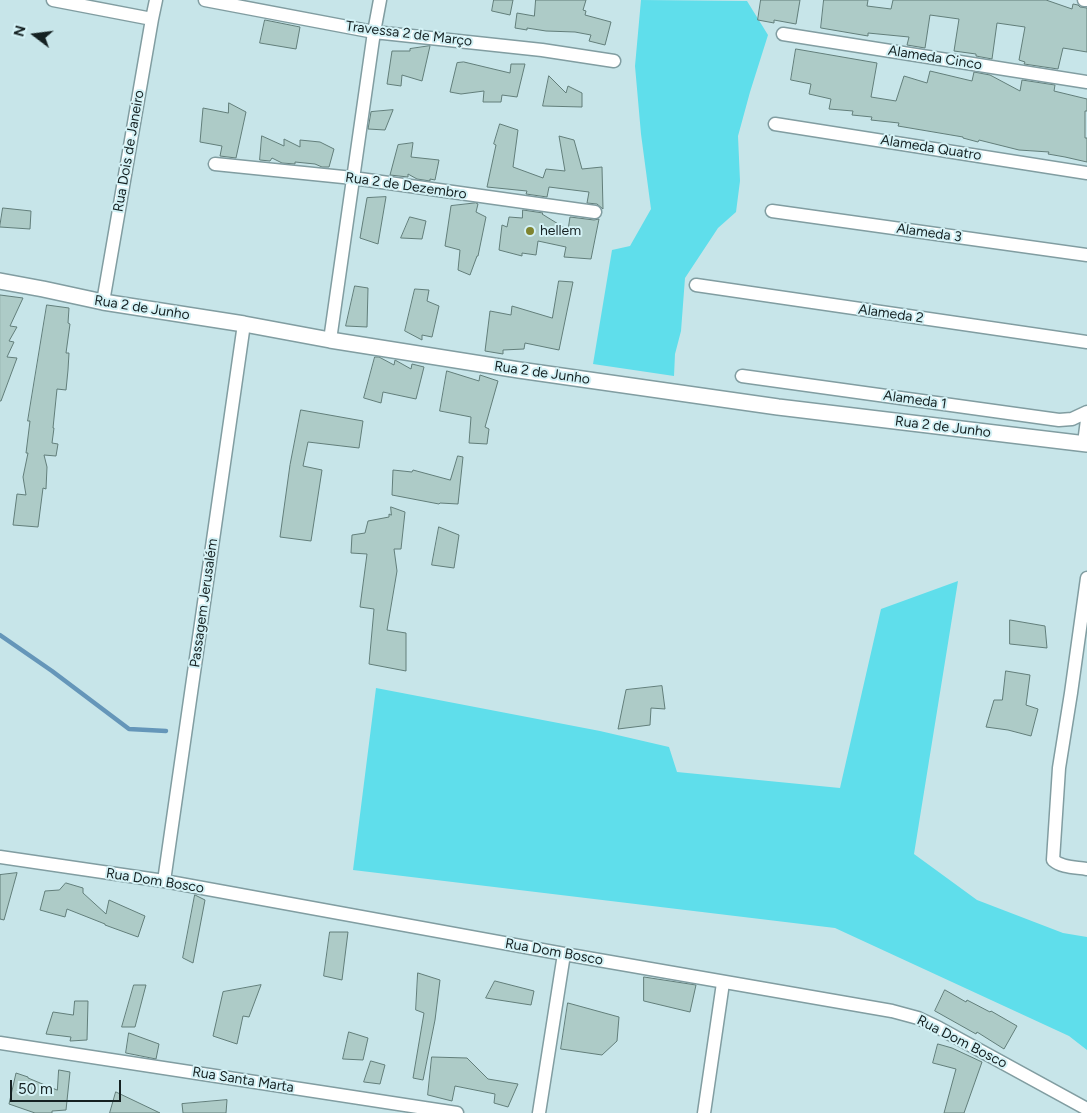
<!DOCTYPE html>
<meta charset="utf-8">
<style>
body{margin:0}
#map{position:relative;width:1087px;height:1113px;overflow:hidden;background:#c7e5e9;font-family:Figtree,sans-serif}
canvas{display:block}
.north{position:absolute;left:10px;top:10px;width:50px;height:50px;-webkit-text-stroke:4px #d4f2f6;paint-order:stroke;rotate:285deg;font-size:14px;font-weight:700;line-height:20px;text-align:center;color:#152122}
.north::after{content:'';display:block;margin:auto;width:18px;height:22px;background:#152122;clip-path:polygon(50% 0,100% 100%,50% 72%,0 100%)}
.scale{position:absolute;left:10px;top:1080px;width:111px;height:22px;box-sizing:border-box;border:2px solid #152122;border-top:0;padding-left:6px;font-size:15px;line-height:18px;white-space:nowrap;color:#152122;-webkit-text-stroke:4px #d4f2f6;paint-order:stroke}
</style>
<div id="map">
<canvas width="1087" height="1113"></canvas>
<div class="north">N</div>
<div class="scale">50 m</div>
</div>
<script>
const context = document.querySelector('canvas').getContext('2d');
context.lineJoin = 'round';
function fillPath(path, color) {
  context.fillStyle = color;
  context.fill(path, 'evenodd');
}
function strokePath(path, color, width, dash) {
  context.strokeStyle = color;
  context.lineWidth = width;
  context.lineCap = dash ? 'butt' : 'round';
  context.setLineDash(dash || []);
  context.stroke(path);
}
function write(font, color, halo, rows, align = 'center') {
  context.font = font + ' Figtree,sans-serif';
  context.lineWidth = 4;
  context.setLineDash([]);
  context.textBaseline = 'middle';
  context.strokeStyle = halo;
  context.fillStyle = color;
  for (const [text, x, y, turn = 0] of rows) {
    context.save();
    context.translate(x, y);
    context.rotate((+turn || 0) * Math.PI / 180);
    context.textAlign = isNaN(turn) ? turn : align;
    if (halo) context.strokeText(text, 0, 0);
    context.fillText(text, 0, 0);
    context.restore();
  }
}
fillPath(new Path2D(`
 M641,0L747,1L768,35L750,92L738,136L740,181L736,212L718,228L685,278L681,331L675,354L674,376L593,364L612,250L630,246L651,209L641,134L635,66Z
 M958,581L914,854L977,900L1063,933L1087,937V1050L1069,1036L835,928L353,870L376,688L600,731L669,747L677,772L840,788L881,609Z`), '#5fdeeb');
strokePath(new Path2D(`
 M0,635L52,671L129,729L166,731`), '#6596b9', 4.5);
const building = new Path2D(`
 M494,0H513L510,15L492,11Z
 M536,0H586L583,10L586,11L585,15L611,22L605,45L589,41L591,35L575,32L546,31L527,28V30L515,28L517,13L534,16Z
 M761,0H800L796,24L774,20V23L758,20Z
 M824,0H868L867,6L891,9L893,0H1046L1072,9L1073,4L1078,5L1080,7L1087,8V52L1063,48L1058,69L1024,64L1025,62L1019,60L1025,27L997,23L992,59L976,56V54L954,51L959,19L930,15L925,48L907,45L909,37L868,33V36L821,28Z
 M265,20L300,27L296,49L260,43Z
 M430,46L422,81L402,75L401,86L387,84L392,51H410V49Z
 M796,49L877,63L871,97L896,101L904,76L927,83L930,71L972,81L974,72L990,75L1020,91L1022,80L1055,85L1054,91L1087,99V111H1085V138H1087V162L1065,157L1048,154L1049,152L1019,150L979,140L978,142L963,138V137L898,126L899,123L871,120L872,117L852,115L853,111L829,109L831,99L809,94L811,84L791,80Z
 M464,62L510,73L511,64H525L517,97L502,95L501,102H483L484,91L461,94L450,92L457,63Z
 M549,76L566,93L568,86L582,93V107L543,106Z
 M229,103L246,112L236,158L220,156L222,146L200,142L203,108L228,113Z
 M393,110L385,130L368,129L371,112Z
 M500,124L518,130L513,167L543,178L546,169L565,171L559,136L574,140L582,169L602,167L603,209L597,204L587,203L589,192L549,187L547,197L526,194L527,191L487,187L496,145L494,144Z
 M262,136L284,146V139L300,147V140L320,142L334,149L329,167H322L315,164L295,162V164L282,163L272,158L270,161L260,160Z
 M413,143L411,157L439,160L435,180L430,179V181L417,179L408,174V177L390,175L398,145Z
 M386,197L378,244L360,238L367,198Z
 M476,203L478,204L476,212L486,217L478,256H477L470,275L458,270L460,250L445,246L451,206Z
 M3,208L31,211L30,229L0,227Z
 M523,210L543,213L542,214L568,230L570,217L594,220L599,219L591,259L564,257L566,247L538,241L536,255L522,253V256L499,250L502,225L507,227L509,217L522,218Z
 M410,217L426,221L422,239L401,238Z
 M559,281L573,282L559,350L525,343L524,349L503,350V354L485,351L490,311L511,315L512,306L552,318Z
 M355,286L368,288L367,327L346,326Z
 M415,289L429,290L427,301L439,306L432,337L422,335V340L405,331Z
 M0,295L23,298L10,326L17,327L9,341L14,342L7,357L17,358L1,401H0Z
 M47,305L69,308L68,323L70,324L66,353H69L68,370L66,390L57,389L53,428H54L52,443L58,444L56,456L44,455L47,467L46,489L43,488L38,527L13,525L17,494L26,495L23,477L28,453H26L30,421H28Z
 M375,357H379L394,365L395,360L411,369L412,364L424,367L416,399L383,392L381,403L364,398Z
 M447,371L479,381L480,375L498,381L485,427L489,429L487,444L469,443L471,417L440,411Z
 M301,410L363,421L359,448L308,442L303,466L322,470L311,541L280,537L290,465Z
 M458,456L463,457L458,504L440,503L439,504L392,495L393,470L412,472L413,470L450,480Z
 M391,507L405,512L401,549H394L397,571L387,630L406,633V671L369,664L374,609L360,607L367,554L351,553L352,535L365,533L368,521L389,517V514L391,515Z
 M439,527L459,535L454,568L432,565Z
 M1010,620L1045,626L1047,648L1010,644Z
 M1006,671L1030,675L1026,705L1038,709L1031,736L1008,730L986,727L994,700H1002Z
 M662,686L665,709L651,708L650,725L618,729L626,690Z
 M17,873L4,920L0,919V875Z
 M66,883L83,888V893L106,914L109,900L145,916L138,937L105,925V924L67,909L65,917L40,910L45,891L59,890Z
 M195,895L205,900L193,963L183,958Z
 M330,932H348L342,980L324,976Z
 M418,973L440,980L435,1020L423,1080L413,1078L424,1013L416,1010Z
 M644,977L696,985L690,1012L644,1001Z
 M495,981L534,991L531,1005L486,998Z
 M134,985H146L135,1027H122Z
 M261,985L249,1017L243,1016L237,1044L213,1036L223,992Z
 M945,990L966,1002L967,1000L990,1012L991,1011L1017,1026L1004,1049L977,1032L976,1034L935,1011Z
 M75,1001H88L87,1040L70,1041L71,1037L46,1034L53,1012L73,1015Z
 M568,1003L619,1017L617,1041L602,1055L561,1049Z
 M349,1032L368,1038L363,1060L343,1059Z
 M129,1033L159,1044L156,1059L126,1053Z
 M938,1044L952,1048L982,1062L964,1113H944L956,1069L933,1063Z
 M432,1057L467,1058L488,1079L518,1084L508,1107L494,1103L495,1094L455,1086L452,1101L428,1095Z
 M371,1061L385,1065L380,1084L364,1082Z
 M59,1070L70,1072L66,1110L52,1111V1113H35L9,1104L16,1073L28,1077V1078L57,1090Z
 M116,1092L160,1113H110Z
 M227,1100L226,1113H183L182,1104Z`);
fillPath(building, '#adcbc7');
strokePath(building, '#627e7a', 1);
const minor = new Path2D(`
 M53,0L152,19
 M205,0L374,32L542,50L614,61
 M1084,0H1087
 M783,34L1087,82
 M775,124L1087,173
 M215,164L353,178L595,212
 M772,211L1087,255
 M696,285L1087,342
 M103,302L152,19L156,0
 M330,340L374,32L380,0
 M742,376L1059,420L1072,419L1087,412
 M1084,443L1087,420
 M1087,578L1071,693L1059,768L1053,860C1062,868 1076,867 1087,869
 M0,857L164,881L564,954L892,1011L918,1018L939,1028L1087,1109
 M164,881L244,324
 M0,1043L457,1113
 M539,1113L564,954
 M704,1113L723,983`);
const tertiary = new Path2D(`
 M0,281L43,289L103,302L244,324L330,340L519,370L778,407L1087,444`);
strokePath(minor, '#819da1', 15);
strokePath(tertiary, '#819da1', 18);
strokePath(minor, '#fff', 12);
strokePath(tertiary, '#fff', 15);
for (const [x, y, r, color] of [
 [530,231,5,"#7f842f"]
]) {
  const dot = new Path2D();
  dot.arc(x, y, r, 0, 2 * Math.PI);
  context.fillStyle = color;
  context.fill(dot);
  strokePath(dot, '#d4f2f6', 2);
}
write('14px', '#152122', '#d4f2f6', [
 ["Travessa 2 de Março",409,34,7],
 ["Alameda Cinco",935,58,9],
 ["Alameda Quatro",931,148,9],
 ["Rua Dois de Janeiro",129,151,-80],
 ["Rua 2 de Dezembro",406,186,8],
 ["Alameda 3",929,233,8],
 ["Rua 2 de Junho",142,308,9],
 ["Alameda 2",891,314,8],
 ["Rua 2 de Junho",542,373,8],
 ["Alameda 1",915,400,8],
 ["Rua 2 de Junho",943,427,7],
 ["Passagem Jerusalém",204,603,-82],
 ["Rua Dom Bosco",155,881,9],
 ["Rua Dom Bosco",554,952,10],
 ["Rua Dom Bosco",962,1042,27],
 ["Rua Santa Marta",243,1080,9]
]);
write('14px', '#152122', '#d4f2f6', [
 ["hellem",540,231]
], 'left');
</script>
